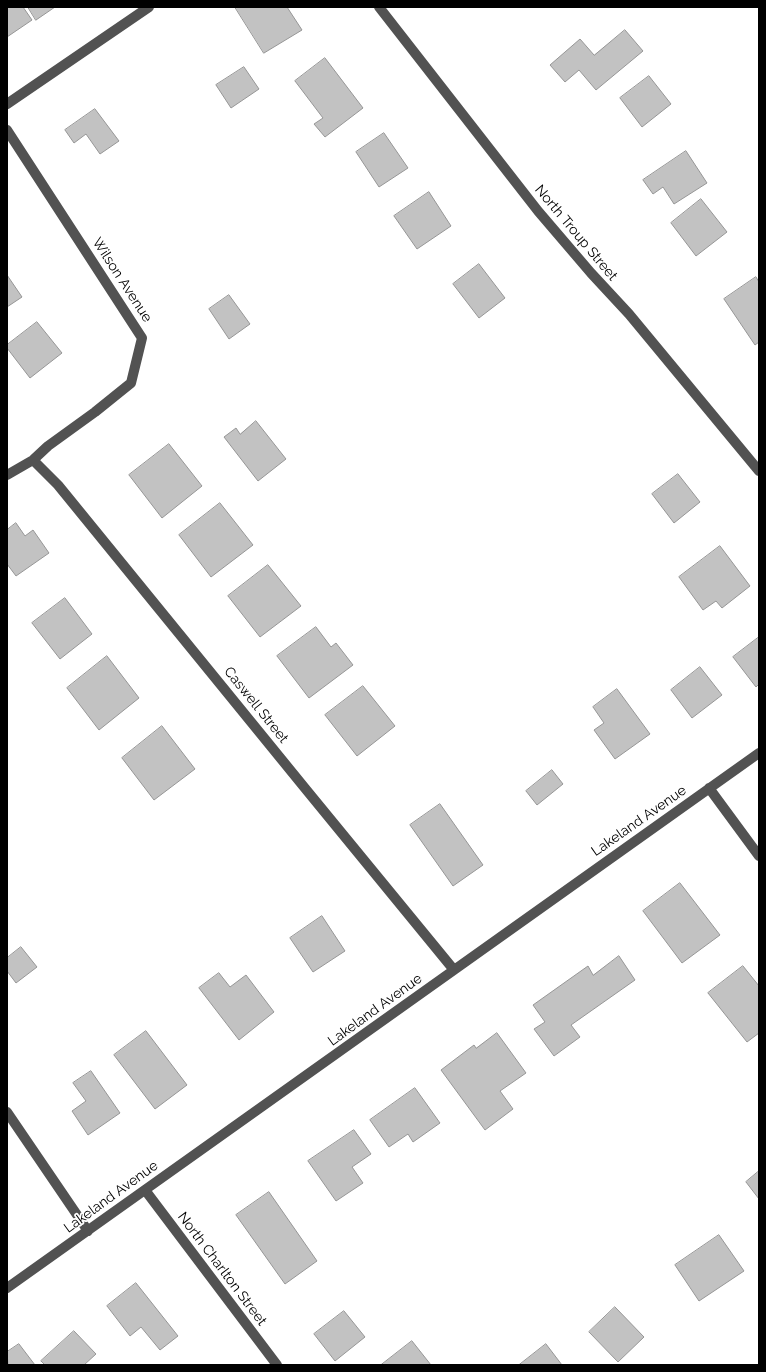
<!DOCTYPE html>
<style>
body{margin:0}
#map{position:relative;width:766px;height:1372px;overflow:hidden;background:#fff;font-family:Raleway,sans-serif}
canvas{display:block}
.frame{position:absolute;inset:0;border:8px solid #000;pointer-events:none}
</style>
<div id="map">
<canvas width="766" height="1372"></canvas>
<div class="frame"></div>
</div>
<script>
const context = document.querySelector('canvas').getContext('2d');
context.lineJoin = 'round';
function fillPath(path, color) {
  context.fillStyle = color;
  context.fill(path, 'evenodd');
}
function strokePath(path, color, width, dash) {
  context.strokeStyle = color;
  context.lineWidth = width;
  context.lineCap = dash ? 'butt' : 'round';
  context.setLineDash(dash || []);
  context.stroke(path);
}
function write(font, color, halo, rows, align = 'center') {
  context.font = font + ' Raleway,sans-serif';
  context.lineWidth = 3.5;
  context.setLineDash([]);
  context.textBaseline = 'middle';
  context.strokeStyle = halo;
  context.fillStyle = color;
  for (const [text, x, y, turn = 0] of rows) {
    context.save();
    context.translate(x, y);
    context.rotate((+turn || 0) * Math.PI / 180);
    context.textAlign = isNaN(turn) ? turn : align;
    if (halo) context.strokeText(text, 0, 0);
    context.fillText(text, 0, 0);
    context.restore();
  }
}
const building = new Path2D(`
 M7,7H23L32,20L7,37Z
 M28,7H55L36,20Z
 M235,7H287L302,30L264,53Z
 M625,30L643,51L596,90L579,70L565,82L550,65L580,39L594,55Z
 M325,58L363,108L325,137L314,124L323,118L295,81Z
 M244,67L259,89L231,108L216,85Z
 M649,76L671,104L642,127L620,98Z
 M95,109L119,141L100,154L86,134L74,143L65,130Z
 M384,133L408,168L379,187L356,152Z
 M686,151L707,183L674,204L663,187L653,194L643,180Z
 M429,192L451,226L417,249L394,216Z
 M701,199L727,232L696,256L671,223Z
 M479,264L505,298L479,318L453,284Z
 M7,275L22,297L7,307Z
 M756,277L759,282V342L755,345L724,299Z
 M229,295L250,324L229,339L209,309Z
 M37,322L62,353L30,378L7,348V345Z
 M256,421L286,459L258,481L224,437L236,428L240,434Z
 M169,444L202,486L162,518L129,475Z
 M678,474L700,502L674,523L652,494Z
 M220,503L253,545L211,577L179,535Z
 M16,523L25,536L33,530L49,553L16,576L7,564V530Z
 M720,546L750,586L722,608L716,601L703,610L679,577Z
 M268,565L301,606L260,637L228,596Z
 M65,598L92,634L60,659L32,623Z
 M316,627L331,647L336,643L353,665L309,698L277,656Z
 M759,637V684L756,687L733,657Z
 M107,656L139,698L99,730L67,688Z
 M700,667L722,695L692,718L671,690Z
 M363,686L395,726L357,756L325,715Z
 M617,689L650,734L615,759L594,730L604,723L593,707Z
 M162,726L195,769L154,800L122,758Z
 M552,770L563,784L537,805L526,791Z
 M440,804L483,865L453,886L410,825Z
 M680,883L720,935L682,963L643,911Z
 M322,916L345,951L313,972L290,938Z
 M21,947L37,967L16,983L7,971V958Z
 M619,956L635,980L571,1025L580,1037L554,1056L534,1029L545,1022L533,1005L588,966L593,975Z
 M743,966L759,986V1033L747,1042L708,993Z
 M219,973L230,987L246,975L274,1012L239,1040L199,988Z
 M146,1031L187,1085L155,1109L114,1055Z
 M497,1033L526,1073L500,1091L513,1109L485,1130L441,1070L474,1045L476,1048Z
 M91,1071L120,1113L88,1135L72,1111L86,1101L73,1083Z
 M415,1088L440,1123L413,1142L408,1134L389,1147L370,1120Z
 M354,1130L371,1154L352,1167L363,1183L336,1201L308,1161Z
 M759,1171V1199L746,1182Z
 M269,1192L317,1261L285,1284L236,1215Z
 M719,1235L744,1271L699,1301L675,1265Z
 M136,1283L178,1336L160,1350L141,1327L130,1336L107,1306Z
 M615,1307L644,1337L618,1362L589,1332Z
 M344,1311L365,1337L335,1361L314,1334Z
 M74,1331L96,1354L84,1365H45L41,1361Z
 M412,1341L431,1365H381Z
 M19,1344L35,1365H8L7,1352Z
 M546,1344L562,1365H519Z`);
fillPath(building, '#c2c2c2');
strokePath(building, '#969696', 1);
strokePath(new Path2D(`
 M379,7L538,211L591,273L629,314L759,471
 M7,104L149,7
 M7,130L142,338L131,383L95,412L48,446L33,460L7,475
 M33,460L58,485C191,647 321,809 454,970
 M709,788L759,856
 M7,1112L88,1231
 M145,1190L277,1365
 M7,1288C258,1110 509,932 759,753`), '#525252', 10);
write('14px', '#000', '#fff', [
 ["North Troup Street",576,233,50],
 ["Wilson Avenue",122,280,57],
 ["Caswell Street",256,705,51],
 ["Lakeland Avenue",639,821,-35],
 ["Lakeland Avenue",375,1010,-36],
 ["Lakeland Avenue",111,1197,-36],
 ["North Charlton Street",222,1269,53]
]);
</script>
